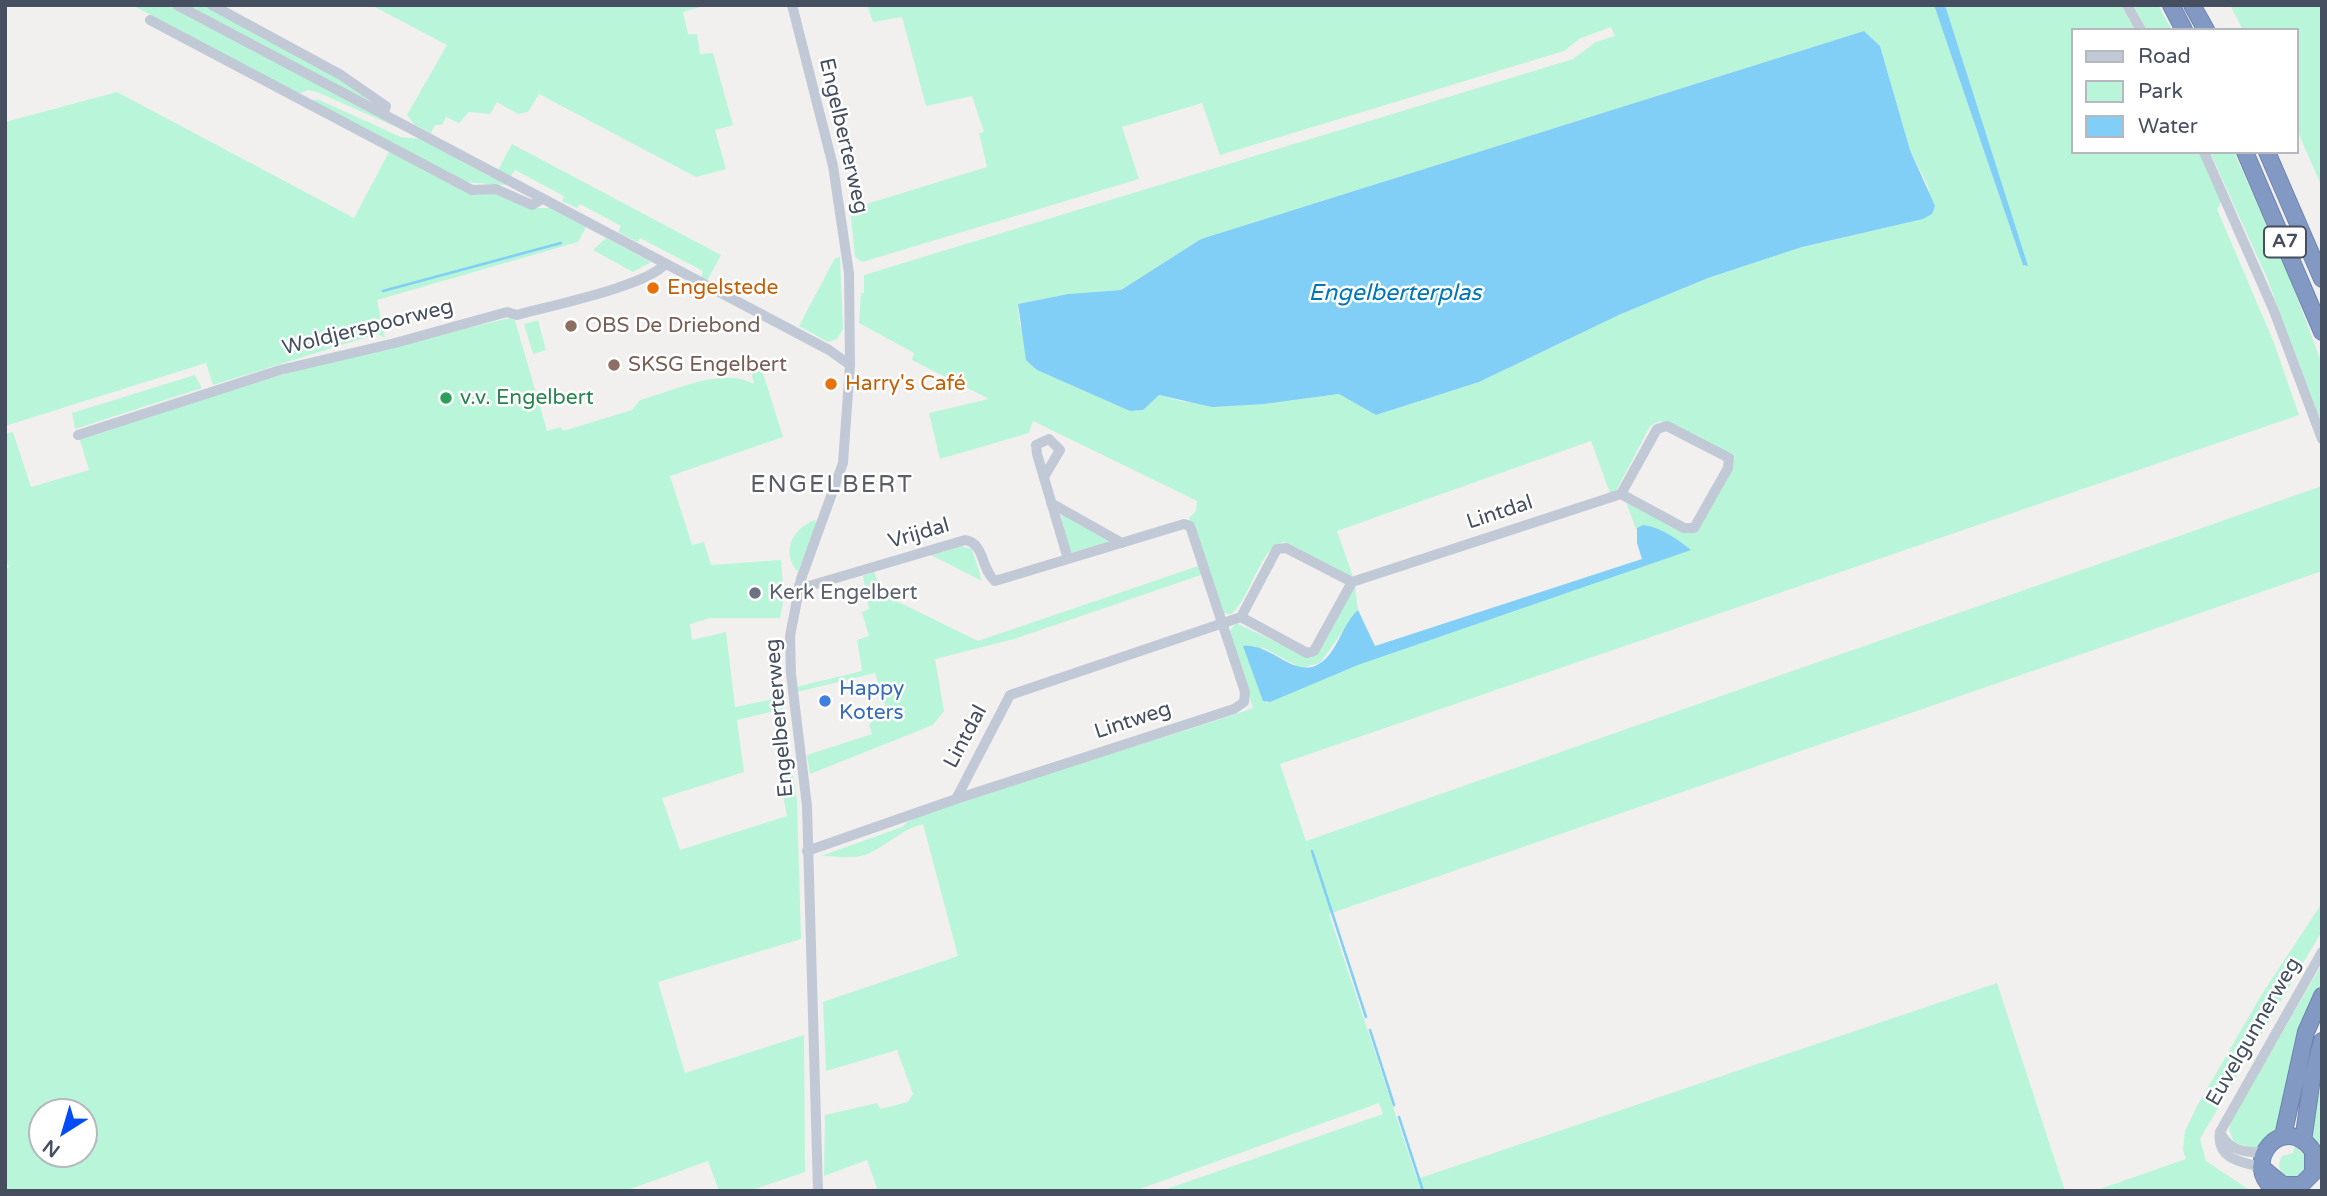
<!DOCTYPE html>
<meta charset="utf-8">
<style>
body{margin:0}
#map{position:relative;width:2327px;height:1196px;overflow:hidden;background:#f2f0ef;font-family:"Varela Round",sans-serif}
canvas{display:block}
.frame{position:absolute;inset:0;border:7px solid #454f60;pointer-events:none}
.legend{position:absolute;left:2071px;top:28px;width:228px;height:126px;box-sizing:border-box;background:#fff;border:2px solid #b5b9bf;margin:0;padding:9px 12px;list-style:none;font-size:21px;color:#454f60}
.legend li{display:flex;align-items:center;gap:14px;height:35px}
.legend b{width:35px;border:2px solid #b5b9bf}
.north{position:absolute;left:28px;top:1098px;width:70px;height:70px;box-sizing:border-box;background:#fff;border:2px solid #b5b9bf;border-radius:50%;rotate:217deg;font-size:19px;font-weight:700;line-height:28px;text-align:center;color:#454f60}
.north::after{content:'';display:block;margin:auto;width:24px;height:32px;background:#034cf8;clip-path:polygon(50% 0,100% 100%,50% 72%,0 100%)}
</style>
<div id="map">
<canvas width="2327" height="1196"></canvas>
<div class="frame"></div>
<ul class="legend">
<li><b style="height:9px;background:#c2c9d6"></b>Road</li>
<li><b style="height:19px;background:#b9f5d8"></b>Park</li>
<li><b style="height:19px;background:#81cef7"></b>Water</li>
</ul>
<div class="north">N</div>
</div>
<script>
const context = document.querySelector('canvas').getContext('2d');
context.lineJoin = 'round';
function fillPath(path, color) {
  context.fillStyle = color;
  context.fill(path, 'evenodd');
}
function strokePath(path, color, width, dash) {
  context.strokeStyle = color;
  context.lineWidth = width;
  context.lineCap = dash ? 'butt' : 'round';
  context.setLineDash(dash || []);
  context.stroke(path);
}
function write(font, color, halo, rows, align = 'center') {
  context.font = font + ' "Varela Round",sans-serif';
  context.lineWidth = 5;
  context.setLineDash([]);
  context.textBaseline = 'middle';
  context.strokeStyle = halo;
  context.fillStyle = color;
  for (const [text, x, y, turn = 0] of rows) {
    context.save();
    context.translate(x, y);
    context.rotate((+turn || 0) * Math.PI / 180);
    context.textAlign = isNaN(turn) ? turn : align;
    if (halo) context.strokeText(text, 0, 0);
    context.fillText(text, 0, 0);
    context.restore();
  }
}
fillPath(new Path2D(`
 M132,5H168L405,131L317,92L308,90L299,94Z
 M187,5H205L341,78L374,105Z
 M371,5H707L683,12L688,34H697L700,54L713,53L733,125L715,130L726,169L696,177L539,94L528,112L518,114L497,102L490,114L469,112L459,123L446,117L442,125H435L431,133L415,125L407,115L447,45Z
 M867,5H1934L2023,265L2027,266L1945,5H2121L2135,30H2073V152H2199L2222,201L2217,209L2274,343L2299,415L1280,764L1306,841L2322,486V571L1329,914L1417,1179L1997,983L2065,1191H1161L1383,1114L1379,1103L1134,1191H878L867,1160L824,1176L825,1115L877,1103L880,1109L908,1102L913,1094L897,1050L826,1071L823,1002L958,956L923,824C903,828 886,847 865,855C853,859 834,856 821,856L902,827L908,821C1021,777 1139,748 1253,708L1229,632L1236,623L1305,656L1355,585L1358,610L1320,663L1301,668L1262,647L1266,703L1358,665L1690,549L1672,537L1636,529L1626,502L1687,533L1699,527L1735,458L1660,421L1650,426L1616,491L1610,493L1591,441L1337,531L1353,577L1285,542C1260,544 1251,599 1231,614L1222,613L1189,518L1196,511L1197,501L1033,421L1029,433L940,459L929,413L989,399L912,360L914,353L859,323L861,293H864V275L1573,59L1596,42L1615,36L1611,27L1579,39L1564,51L1220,155L1202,103L1122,127L1139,179L862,262L855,257L850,209L987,167L979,133L984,132L972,96L926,106L902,17L873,22ZM1864,31L1880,46L1910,150L1928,186L1932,214L1923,219L1802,247L1708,278L1621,314L1479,382L1376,415L1339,394L1264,404L1185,402L1158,395L1143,410L1130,411L1037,370L1019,322L1018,304L1068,294L1121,290L1201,239Z
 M2133,5H2158L2172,30H2147Z
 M2230,5H2322V187L2297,130V30H2243Z
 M117,92L354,218L390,150L476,195L495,192L529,208H550L586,227L578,242L377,300L385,338L377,334L213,385L206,363L5,426V122Z
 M317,99L401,137L420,139L506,185L464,182L312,101Z
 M512,144L721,255L707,281L701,278L703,271L640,238L638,242L618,232L621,226L580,204L577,208L562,201L564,196L515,170L511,176L498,170Z
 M2210,152H2234L2288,273L2322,364V425L2267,278Z
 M606,238L651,262L633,272L593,250Z
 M840,257L843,329L837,339L828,342L799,326L835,258Z
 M514,317L547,431L561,427L563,431L632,410L640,400C673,391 722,366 754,384L751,371L762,370L783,437L670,476L692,545L704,542L711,565L781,560L784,597L780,618H710L690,624L692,640L726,632L735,707L783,697V709L737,720L744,772L662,798L680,850L787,816L779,774L792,770L797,801L801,939L658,982L685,1073L804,1035L805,1172L749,1191H719L708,1161L625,1191H5V569L9,567L5,559V434L13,432L31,487L89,470L79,437L334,359ZM42,1112H84V1154H42Z
 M538,320L546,350L533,354L524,324Z
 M195,375L202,388L75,429L72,413Z
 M1061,514L1110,541L1070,553Z
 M814,520L818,523L798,571L796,570C782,549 792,530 814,520Z
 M961,546L972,549L982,581L929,554Z
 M1198,566L1201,575L1014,639L935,659L944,711L933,725L810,774L807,755L872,734L869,725L874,719L888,714L875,673L797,692L796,687L862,671L857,640L869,636L862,612L869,609L863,576L874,572L882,594L978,641Z
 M2322,903V931L2200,1139L2206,1161L2251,1191H2094L2186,1159L2183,1150L2185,1131L2196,1108L2262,994Z
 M2322,964V983L2316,994L2281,1127L2254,1149L2234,1142L2229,1130L2231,1121Z
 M2322,1058V1163L2307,1131Z
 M2295,1146L2305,1156L2306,1166L2299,1176L2290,1178C2280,1174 2276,1166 2282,1156L2293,1153Z`), '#b9f5d8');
fillPath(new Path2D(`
 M1934,5H1945L2028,266L2023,265Z
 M1864,31L1880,46L1910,150L1935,206L1932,214L1923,219L1802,247L1708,278L1621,314L1479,382L1376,415L1339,394L1264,404L1212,407L1159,395L1143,410L1130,411L1037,370L1026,360L1018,304L1068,294L1121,290L1201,239Z
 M1643,525C1661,527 1677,539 1691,550L1358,665L1270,702L1263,701L1243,646C1270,643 1291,675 1315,666C1337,657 1341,625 1358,610L1375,646L1642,559L1637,543V528Z`), '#81cef7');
strokePath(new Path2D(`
 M383,291L561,243
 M1312,851L1366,1017
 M1370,1030L1394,1105
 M1399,1117L1423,1191`), '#81cef7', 2.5);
const highway = new Path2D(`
 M2171,5L2184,30
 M2192,5L2206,30
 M2245,152L2322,332
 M2267,152L2322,279
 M2283,1136L2306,1032L2322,996
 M2303,1141L2312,1078L2322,1041
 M2261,1167L2283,1185H2301L2313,1173V1151C2284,1110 2238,1163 2276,1191`);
strokePath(highway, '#6d83b0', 18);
strokePath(new Path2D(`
 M177,5L829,350L850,365
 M212,5L341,75L386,106L383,114
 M792,5L833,166L849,273L850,365L843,463L801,579L790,636L791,674L807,806L818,1191
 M2127,5L2141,30
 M150,20L472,190L496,189L532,205L542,199
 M2204,152L2274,311L2322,439
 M78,435L280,370L395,343L507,312L517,315C549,306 647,286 665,264
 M1044,477L1060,450L1049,439L1036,445L1037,454L1068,559
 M1051,503L1122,543
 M799,585L809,586L965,540C985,543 981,570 995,581L1184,524L1190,526L1245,692L1244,702L1234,709L956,799
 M1241,617L1307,653L1314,651L1352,582
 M807,851L956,799L1010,695L1241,617L1277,549L1286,548L1352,582L1621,494L1657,429L1667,426L1729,458L1728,468L1694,528H1684L1621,494
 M2221,1134C2229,1151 2247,1153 2264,1152
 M2261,1167C2241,1162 2216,1159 2220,1132L2322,952`), '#c2c9d6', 10);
strokePath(highway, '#8299c4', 16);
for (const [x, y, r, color] of [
 [653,288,7,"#e8710a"],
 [571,326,7,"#8d6e63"],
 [614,365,7,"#8d6e63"],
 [831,384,7,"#e8710a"],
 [446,398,7,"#2e9e5b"],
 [755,593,7,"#6b7280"],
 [825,701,7,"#3f7fe0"]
]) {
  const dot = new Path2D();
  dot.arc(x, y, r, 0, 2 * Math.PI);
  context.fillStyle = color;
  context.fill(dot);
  strokePath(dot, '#fff', 2.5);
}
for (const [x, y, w] of [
 [2285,242,42]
]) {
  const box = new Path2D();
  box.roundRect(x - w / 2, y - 15.5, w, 31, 5);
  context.fillStyle = '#fff';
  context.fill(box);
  strokePath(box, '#454f60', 2);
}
write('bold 19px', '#454f60', null, [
 ["A7",2285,242]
]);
write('21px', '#454f60', '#fff', [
 ["Engelberterweg",843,136,77],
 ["Woldjerspoorweg",368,328,-14],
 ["Lintdal",1500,513,-18],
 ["Vrijdal",919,534,-16],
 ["Engelberterweg",780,718,-95],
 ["Lintweg",1133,721,-18],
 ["Lintdal",966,737,-62],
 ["Euvelgunnerweg",2254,1032,-60]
]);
write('21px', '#c56008', '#fff', [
 ["Engelstede",667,288],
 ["Harry's Café",845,384]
], 'left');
write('21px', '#785e54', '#fff', [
 ["OBS De Driebond",585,326],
 ["SKSG Engelbert",628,365]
], 'left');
write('21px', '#27864d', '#fff', [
 ["v.v. Engelbert",460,398]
], 'left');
write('21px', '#5b616d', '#fff', [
 ["Kerk Engelbert",769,593]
], 'left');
write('21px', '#366cbe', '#fff', [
 ["Happy",839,689],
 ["Koters",839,713]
], 'left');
write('italic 23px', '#0077b8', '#fff', [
 ["Engelberterplas",1395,294]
]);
context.letterSpacing = '2px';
write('24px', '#5b5e66', '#fff', [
 ["ENGELBERT",832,486]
]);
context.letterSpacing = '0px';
</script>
